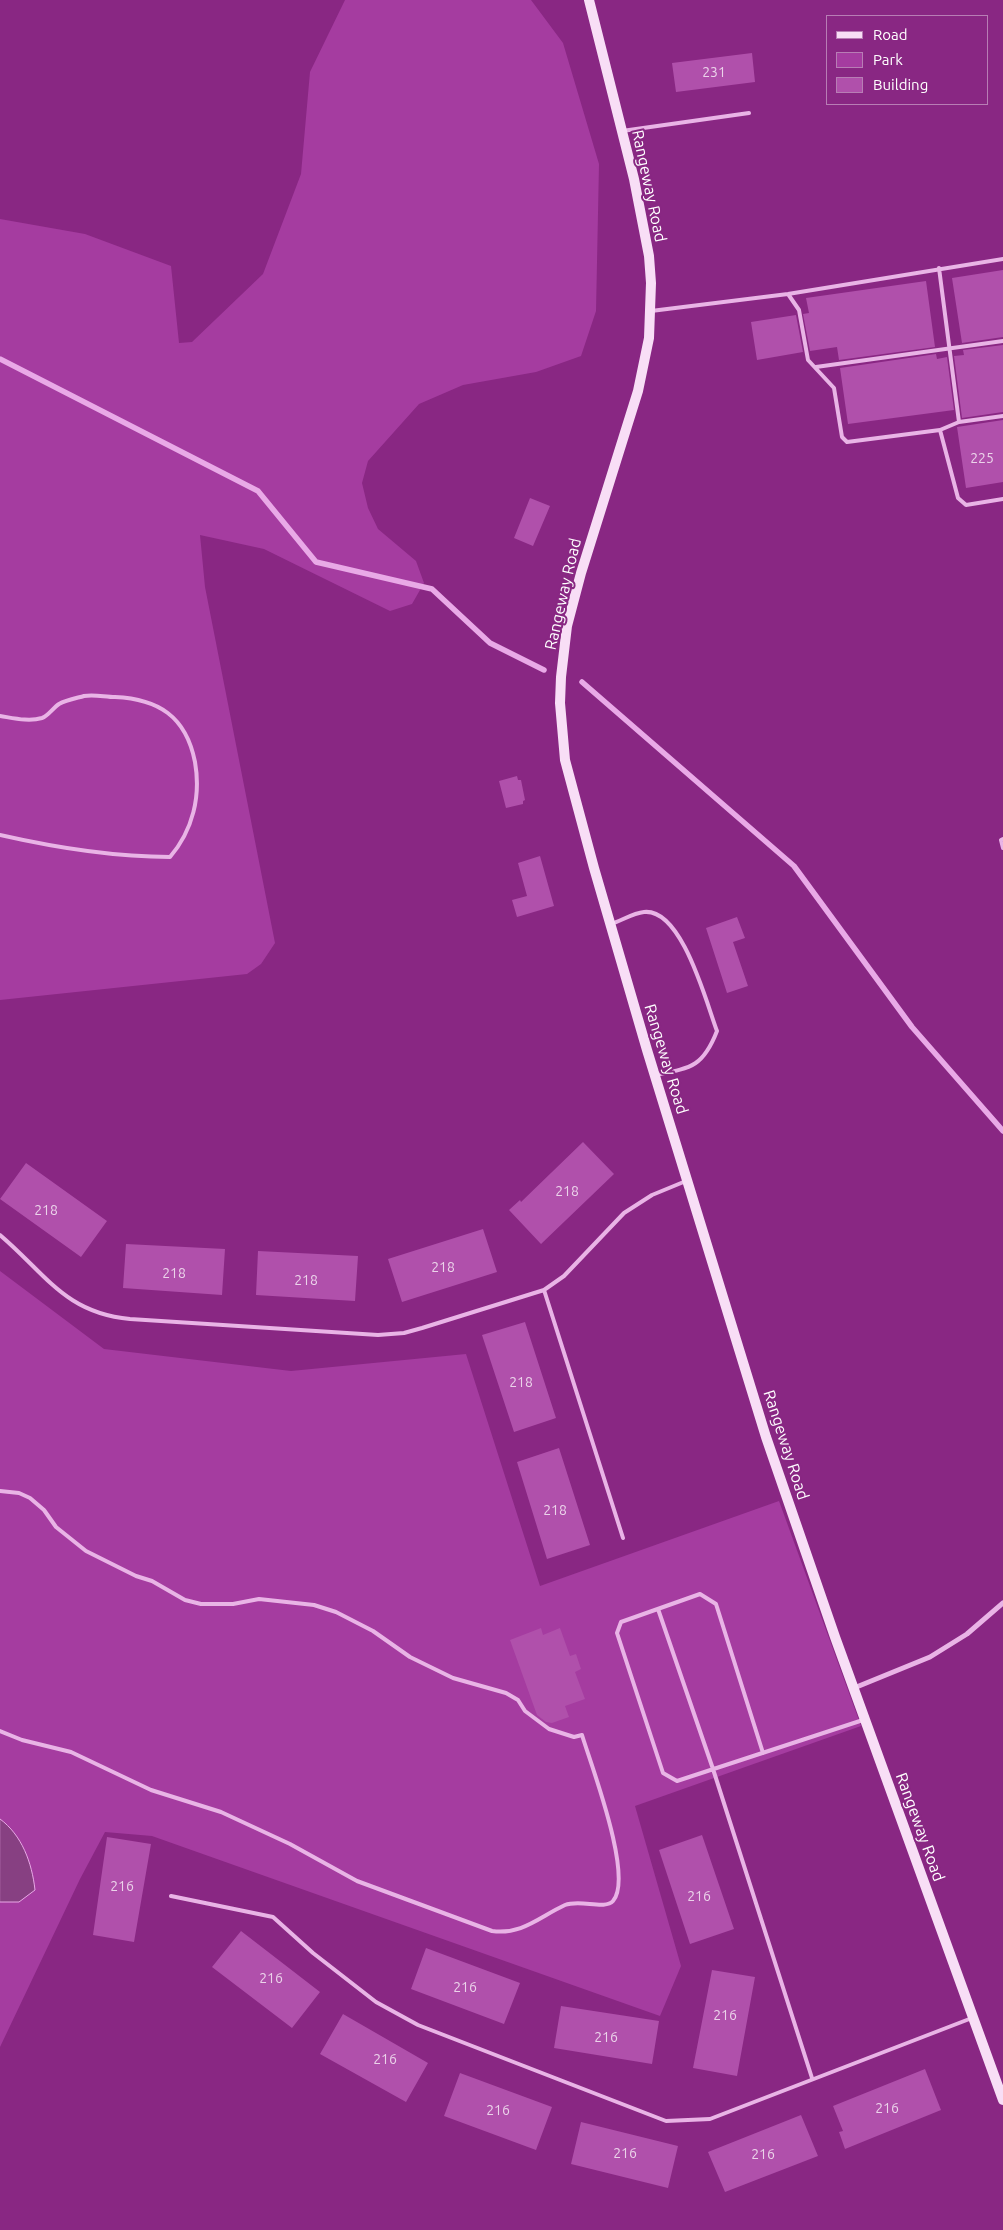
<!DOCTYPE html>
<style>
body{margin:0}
#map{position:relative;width:1003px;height:2230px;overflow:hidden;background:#892783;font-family:Ubuntu,sans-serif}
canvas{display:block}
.legend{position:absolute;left:826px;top:15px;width:162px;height:90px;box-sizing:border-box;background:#892783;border:1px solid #b87db5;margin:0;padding:6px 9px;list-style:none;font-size:15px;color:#fff}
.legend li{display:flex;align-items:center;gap:10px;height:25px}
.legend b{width:25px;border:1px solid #b87db5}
</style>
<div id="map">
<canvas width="1003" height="2230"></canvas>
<ul class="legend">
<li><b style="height:6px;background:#f8def6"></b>Road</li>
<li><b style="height:14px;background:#a53ca0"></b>Park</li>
<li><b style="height:14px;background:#b050ab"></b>Building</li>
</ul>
</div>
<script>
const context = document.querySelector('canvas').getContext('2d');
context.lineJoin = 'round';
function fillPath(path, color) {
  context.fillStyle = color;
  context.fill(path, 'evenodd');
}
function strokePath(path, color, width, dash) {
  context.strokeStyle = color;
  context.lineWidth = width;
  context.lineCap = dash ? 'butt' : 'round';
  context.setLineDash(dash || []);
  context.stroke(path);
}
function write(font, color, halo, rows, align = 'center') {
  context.font = font + ' Ubuntu,sans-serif';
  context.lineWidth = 4;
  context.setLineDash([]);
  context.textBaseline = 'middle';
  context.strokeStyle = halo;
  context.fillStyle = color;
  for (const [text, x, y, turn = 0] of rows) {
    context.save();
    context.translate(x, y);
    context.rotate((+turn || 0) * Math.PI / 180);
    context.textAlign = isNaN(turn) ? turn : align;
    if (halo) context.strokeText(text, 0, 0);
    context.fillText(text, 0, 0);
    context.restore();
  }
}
fillPath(new Path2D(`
 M345,0H531L563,43L599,164L596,311L581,356L536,372L463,385L419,404L368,461L362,483L368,508L378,529L416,561L424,583L412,604L390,611L264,549L200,535L205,587L275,943L261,964L247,974L0,1000V219L85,234L171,266L179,343L192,342L263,274L301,174L310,72Z
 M0,1271L104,1349L291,1371L466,1354L540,1586L779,1501L861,1726L635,1806L681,1966L660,2016L152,1836L105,1832L80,1879L0,2047Z`), '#a53ca0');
const water = new Path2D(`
 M0,1819C22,1835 32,1863 35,1890L19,1902H0Z`);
fillPath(water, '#874082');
strokePath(water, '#e9a9e7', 1);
strokePath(new Path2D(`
 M0,359L258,491L316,562L432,589L490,643L544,670
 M582,682L794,866L912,1027L1003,1131`), '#e9a9e7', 5.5);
fillPath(new Path2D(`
 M752,53L755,82L676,92L672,63Z
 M1003,270V337L962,343L952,278Z
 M926,281L935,347L839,360L837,347L810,351L803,314L809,313L806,298Z
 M796,315L803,352L757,360L751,322Z
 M1003,345V412L962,418L954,356L964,355L963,350Z
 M936,354L937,359L947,357L954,410L848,424L840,368Z
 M1003,420V482L966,488L957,427Z
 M530,498L550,506L533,546L514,538Z
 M517,776L518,780H521L525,800L523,801V804L506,808L499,781Z
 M540,856L554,906L517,917L512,900L527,896L518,863Z
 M737,917L745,938L733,942L748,986L727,993L706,928Z
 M583,1142L614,1174L541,1244L509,1210L520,1200L521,1202Z
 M26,1163L107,1221L81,1257L0,1199Z
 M483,1229L497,1272L402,1302L388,1259Z
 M126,1244L225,1249L222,1295L123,1288Z
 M258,1251L358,1256L355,1301L256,1295Z
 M525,1322L556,1418L514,1432L482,1335Z
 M559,1448L590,1545L547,1559L517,1462Z
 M541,1628L543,1635L560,1628L570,1656L576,1654L581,1669L575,1672L585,1699L565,1706L569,1717L552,1723L546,1722L537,1715L510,1640Z
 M702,1835L734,1929L690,1944L659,1850Z
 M107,1837L151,1844L134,1942L93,1935Z
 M241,1931L320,1992L292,2028L212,1967Z
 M426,1948L520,1983L504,2024L411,1989Z
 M712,1970L755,1977L737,2076L693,2068Z
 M561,2006L659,2021L652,2064L554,2048Z
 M343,2014L428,2063L406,2102L320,2054Z
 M925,2069L941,2110L845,2149L839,2132L843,2131L833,2106Z
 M460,2073L552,2107L536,2150L444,2116Z
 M801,2115L818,2156L725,2192L708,2152Z
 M581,2122L678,2146L668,2188L571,2164Z`), '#b050ab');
strokePath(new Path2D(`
 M622,131L749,113
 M939,268L959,422
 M788,294L799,310L808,360L834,388L842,437L847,442L940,430L958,498L966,505L1003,499
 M651,311L788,294L1003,259
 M816,367L1003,341
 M940,430L959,422L1003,416
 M0,716C13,718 29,722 42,718C48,716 53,708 59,704C66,700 77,698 84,696C94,694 105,697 115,697C158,699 186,716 195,762C201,796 193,830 170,857C112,857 57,848 0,835
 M1003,839L1001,840L1003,848
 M611,924C621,921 633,913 644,912C682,908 706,1002 717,1031C703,1067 691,1068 655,1075
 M0,1235C46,1274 65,1313 130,1319L378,1335L404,1333L422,1328L544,1290L564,1276L624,1213L652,1195L686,1181
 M544,1290L623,1538
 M0,1491L19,1493L30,1498L44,1510L56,1527L86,1551L136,1576L152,1581L185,1600L201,1604H233L259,1599L314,1605L336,1612L373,1631L410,1657L453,1678L506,1693L518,1700L525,1711L549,1729L574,1737L582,1735C591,1765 634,1877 613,1901C605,1910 580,1899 565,1905C539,1917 522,1935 492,1931L357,1881L290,1844L221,1812L151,1790L71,1752L22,1740L0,1731
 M658,1609L713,1769L812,2078
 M763,1753L716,1604L700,1594L621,1622L617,1633L663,1773L677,1781L863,1720
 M171,1896L273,1917L313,1953L376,2002L418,2025L666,2121L710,2119L972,2018`), '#e9b4e6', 4);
strokePath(new Path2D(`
 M854,1688L930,1657L967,1634L1003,1603`), '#e9b4e6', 5);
strokePath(new Path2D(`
 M589,0L634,179L649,256L651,283L649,338L638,391L581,573L567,626L561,677L560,703L565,760L594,868L647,1050L766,1437L835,1637L1003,2100`), '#f8def6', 10);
write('14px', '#ebd3ea', null, [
 ["231",714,72],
 ["225",982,458],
 ["218",567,1191],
 ["218",46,1210],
 ["218",443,1267],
 ["218",174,1273],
 ["218",306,1280],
 ["218",521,1382],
 ["218",555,1510],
 ["216",122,1886],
 ["216",699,1896],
 ["216",271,1978],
 ["216",465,1987],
 ["216",725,2015],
 ["216",606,2037],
 ["216",385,2059],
 ["216",887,2108],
 ["216",498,2110],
 ["216",625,2153],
 ["216",763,2154]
]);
write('16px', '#fff', '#892783', [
 ["Rangeway Road",649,186,78],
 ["Rangeway Road",563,594,-77],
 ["Rangeway Road",666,1059,73],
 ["Rangeway Road",786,1445,72],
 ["Rangeway Road",920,1827,70]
]);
</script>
